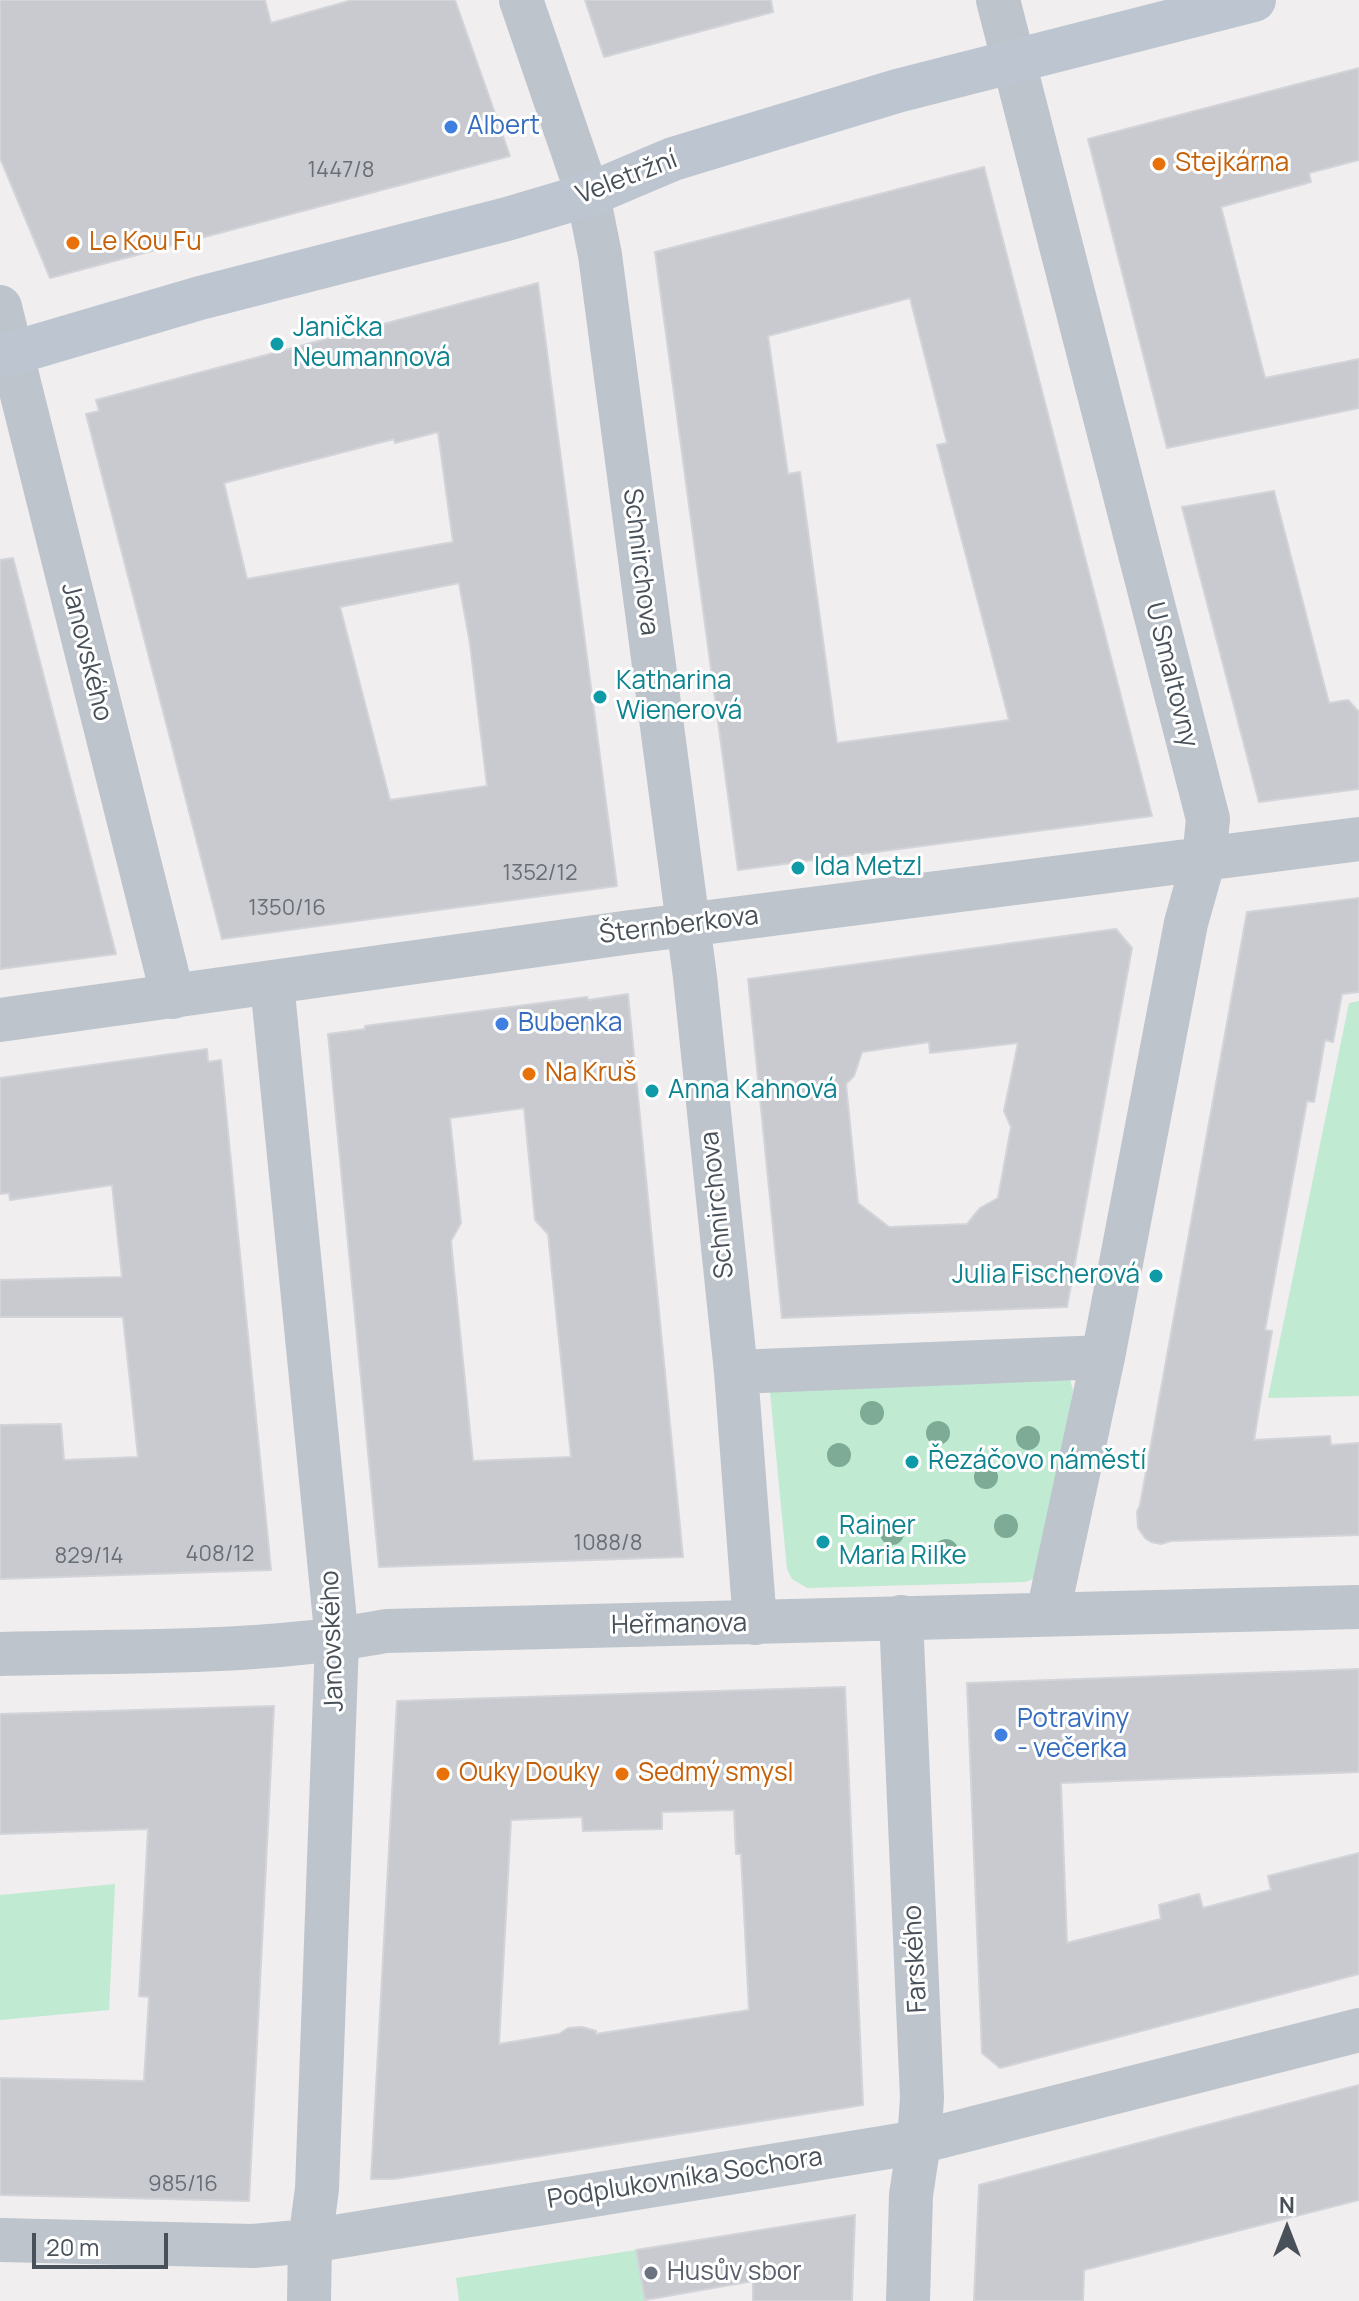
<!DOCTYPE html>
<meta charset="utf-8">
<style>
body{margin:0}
#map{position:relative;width:1359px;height:2301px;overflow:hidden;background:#f0eeee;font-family:Manrope,sans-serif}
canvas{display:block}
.north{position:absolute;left:1247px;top:2189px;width:80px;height:80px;-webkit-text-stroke:6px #fff;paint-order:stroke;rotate:0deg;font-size:22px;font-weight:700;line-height:32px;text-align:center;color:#485059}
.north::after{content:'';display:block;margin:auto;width:28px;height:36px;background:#485059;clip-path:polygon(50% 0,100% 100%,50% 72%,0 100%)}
.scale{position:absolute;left:32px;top:2233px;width:136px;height:36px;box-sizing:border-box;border:4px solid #485059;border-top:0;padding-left:10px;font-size:24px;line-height:28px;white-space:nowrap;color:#485059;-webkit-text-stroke:6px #fff;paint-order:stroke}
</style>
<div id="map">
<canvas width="1359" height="2301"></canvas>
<div class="north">N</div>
<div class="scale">20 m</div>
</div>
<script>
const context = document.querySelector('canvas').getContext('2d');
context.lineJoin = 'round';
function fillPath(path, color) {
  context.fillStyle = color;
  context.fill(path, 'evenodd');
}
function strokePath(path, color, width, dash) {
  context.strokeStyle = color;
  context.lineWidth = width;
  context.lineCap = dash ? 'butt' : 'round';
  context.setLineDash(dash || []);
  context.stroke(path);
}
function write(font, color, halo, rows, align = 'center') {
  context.font = font + ' Manrope,sans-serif';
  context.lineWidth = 6;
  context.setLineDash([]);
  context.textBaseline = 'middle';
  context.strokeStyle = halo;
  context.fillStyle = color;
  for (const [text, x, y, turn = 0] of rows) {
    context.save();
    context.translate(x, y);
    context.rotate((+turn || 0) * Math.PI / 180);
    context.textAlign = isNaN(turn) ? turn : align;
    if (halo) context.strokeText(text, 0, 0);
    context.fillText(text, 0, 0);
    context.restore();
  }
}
fillPath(new Path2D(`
 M1359,1001V1396L1268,1398L1349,1003Z
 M1069,1376L1073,1390L1045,1567L1036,1578L1025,1582L807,1588L792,1579L787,1569L770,1392Z
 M115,1884L109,2010L0,2020V1895Z
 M636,2250L645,2301H459L456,2278Z`), '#c0ead2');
const building = new Path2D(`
 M0,0H265L271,23L352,0H455L510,156L50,278L0,158Z
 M585,0H771L773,12L604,57Z
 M1359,68V160L1309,173L1311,182L1221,207L1265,378L1359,359V408L1167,448L1088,139Z
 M984,167L1152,816L738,870L655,252ZM910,298L947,443L937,445L1009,720L837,743L800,472L788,474L768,336Z
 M538,283L617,886L222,939L86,414L99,411L96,400ZM438,432L453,542L247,579L224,483L394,439L395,443ZM459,583L470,644L487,786L390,800L340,607Z
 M1274,491L1329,703L1348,700L1359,712V789L1259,802L1182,507Z
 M13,558L116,954L0,969V560Z
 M1359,898V992L1342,994L1333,1042L1325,1040L1314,1102L1307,1101L1265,1330L1272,1331L1254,1440L1330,1436L1331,1445L1359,1443V1535L1171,1541L1161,1544L1151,1542L1145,1538L1138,1528L1137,1512L1140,1505L1247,912Z
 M1116,929L1132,948L1067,1307L782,1318L748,979ZM929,1042L930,1053L1018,1043L1004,1111L1011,1127L998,1198L980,1208L967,1224L889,1227L858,1203L846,1084L854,1076L862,1052Z
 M628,994L683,1557L379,1567L328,1034L365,1029V1026L587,997L588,1000ZM524,1108L535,1220L548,1234L571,1457L473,1461L451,1241L461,1223L450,1118Z
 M207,1049L208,1062L221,1060L271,1570L0,1579V1425L61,1424L64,1460L138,1457L123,1317H0V1280L122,1277L112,1185L10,1200L9,1193L0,1194V1078Z
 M1359,1669V1772L1061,1783L1067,1943L1161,1919L1159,1905L1199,1894L1203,1908L1271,1890L1268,1876L1359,1853V1974L1000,2068L982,2053L967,1683Z
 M845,1687L863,2105L394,2179H371L397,1701ZM734,1810L736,1854H741L749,2010L596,2034V2031L582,2027L568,2028L559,2034L499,2044L511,1820L582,1817L583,1831L662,1829V1812Z
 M274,1706L249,2201L0,2195V2078L144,2081L149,1997L139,1996L148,1829L0,1834V1714Z
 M1359,2085V2200L1084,2270L1083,2301H974L979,2185Z
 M855,2215L852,2301H753V2281L645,2300L636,2250Z`);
fillPath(building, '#c9cad0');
strokePath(building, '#d2d4d9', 2);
strokePath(new Path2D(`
 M521,0L588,195L600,255L695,977L736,1372L755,1623
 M998,0L1208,819L1204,859L1186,923L1103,1357L1048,1613
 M0,307L173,997
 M272,983L337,1641L317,2189L310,2241L309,2301
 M0,1020L631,932L1359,839
 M736,1372L1103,1357
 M901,1617L922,2098L919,2142L911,2195L908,2301
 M0,1654C128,1650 259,1655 386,1631L1359,1607
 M0,2240L253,2246L310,2241L919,2142L1359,2030`), '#bdc4cc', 44);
strokePath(new Path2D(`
 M0,357L200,298L507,219L588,195L673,159L897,91L1254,0`), '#bdc5d0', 44);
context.fillStyle = '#7dab95';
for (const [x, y] of [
 [872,1413],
 [938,1433],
 [1028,1438],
 [839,1455],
 [986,1477],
 [1006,1526],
 [892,1533],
 [946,1551]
]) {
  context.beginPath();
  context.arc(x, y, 12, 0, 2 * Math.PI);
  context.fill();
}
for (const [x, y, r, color] of [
 [451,127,8,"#3f7fe0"],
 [1159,164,8,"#e8710a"],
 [73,243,8,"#e8710a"],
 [277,344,8,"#0f9aa8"],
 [600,697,8,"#0f9aa8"],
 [798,868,8,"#0f9aa8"],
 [502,1024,8,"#3f7fe0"],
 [529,1074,8,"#e8710a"],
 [652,1091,8,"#0f9aa8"],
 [1156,1276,8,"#0f9aa8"],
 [912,1462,8,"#0f9aa8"],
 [823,1542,8,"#0f9aa8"],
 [1001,1735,8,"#3f7fe0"],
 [443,1774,8,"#e8710a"],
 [622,1774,8,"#e8710a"],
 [651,2273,8,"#6b7280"]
]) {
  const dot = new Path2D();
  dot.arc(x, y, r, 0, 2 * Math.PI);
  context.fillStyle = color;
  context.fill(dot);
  strokePath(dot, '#fff', 3);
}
write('22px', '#686e77', null, [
 ["1447/8",341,171],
 ["1352/12",540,874],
 ["1350/16",287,909],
 ["1088/8",608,1544],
 ["408/12",220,1555],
 ["829/14",89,1557],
 ["985/16",183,2185]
]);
write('26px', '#366cbe', '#fff', [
 ["Albert",467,127],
 ["Bubenka",518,1024],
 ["Potraviny",1017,1720],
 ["- večerka",1017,1750]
], 'left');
write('26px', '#c56008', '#fff', [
 ["Stejkárna",1175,164],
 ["Le Kou Fu",89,243],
 ["Na Kruš",545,1074],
 ["Ouky Douky",459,1774],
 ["Sedmý smysl",638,1774]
], 'left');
write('26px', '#485059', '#fff', [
 ["Veletržní",627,178,-21],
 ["Schnirchova",640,562,83],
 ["Janovského",86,652,76],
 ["U Smaltovny",1171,675,76],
 ["Šternberkova",679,926,-7],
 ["Schnirchova",718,1205,-96],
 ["Heřmanova",679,1625,-1],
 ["Janovského",333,1641,-92],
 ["Farského",916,1959,-93],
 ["Podplukovníka Sochora",685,2179,-9]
]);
write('26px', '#0d838f', '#fff', [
 ["Janička",293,329],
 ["Neumannová",293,359],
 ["Katharina",616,682],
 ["Wienerová",616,712],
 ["Ida Metzl",814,868],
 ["Anna Kahnová",668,1091],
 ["Julia Fischerová",1140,1276,"right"],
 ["Řezáčovo náměstí",928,1462],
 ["Rainer",839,1527],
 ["Maria Rilke",839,1557]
], 'left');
write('26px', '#5b616d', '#fff', [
 ["Husův sbor",667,2273]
], 'left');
</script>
